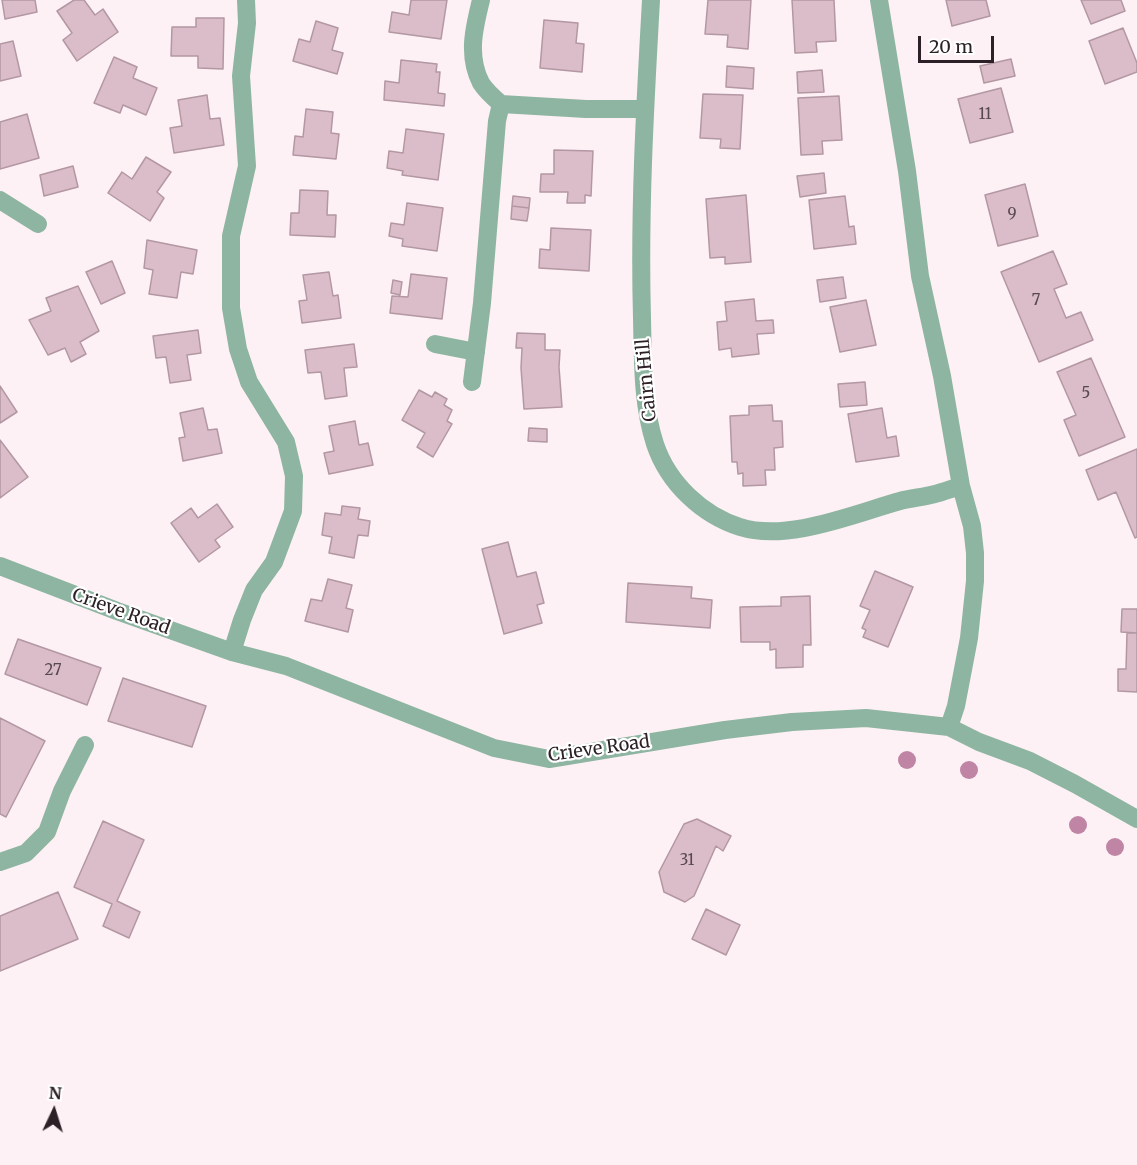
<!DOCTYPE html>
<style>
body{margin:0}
#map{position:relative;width:1137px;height:1165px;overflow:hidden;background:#fdf1f6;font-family:Merriweather,serif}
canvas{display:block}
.north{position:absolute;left:24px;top:1081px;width:60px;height:60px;-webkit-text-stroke:4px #fff;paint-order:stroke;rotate:4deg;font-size:16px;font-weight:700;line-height:24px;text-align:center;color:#2c2126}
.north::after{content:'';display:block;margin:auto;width:21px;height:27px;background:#2c2126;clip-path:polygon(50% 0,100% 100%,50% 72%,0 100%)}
.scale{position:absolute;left:918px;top:36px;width:76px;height:27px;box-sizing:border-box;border:3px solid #2c2126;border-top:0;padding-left:8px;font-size:18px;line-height:21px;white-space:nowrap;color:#2c2126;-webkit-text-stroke:4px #fff;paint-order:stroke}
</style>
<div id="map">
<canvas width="1137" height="1165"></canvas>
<div class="north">N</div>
<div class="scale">20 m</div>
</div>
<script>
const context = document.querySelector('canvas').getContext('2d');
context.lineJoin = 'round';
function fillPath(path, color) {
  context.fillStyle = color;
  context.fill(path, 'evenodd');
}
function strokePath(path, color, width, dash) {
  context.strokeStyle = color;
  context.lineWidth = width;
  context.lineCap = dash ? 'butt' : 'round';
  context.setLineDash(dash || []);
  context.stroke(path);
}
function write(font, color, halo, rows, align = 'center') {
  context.font = font + ' Merriweather,serif';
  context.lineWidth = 4.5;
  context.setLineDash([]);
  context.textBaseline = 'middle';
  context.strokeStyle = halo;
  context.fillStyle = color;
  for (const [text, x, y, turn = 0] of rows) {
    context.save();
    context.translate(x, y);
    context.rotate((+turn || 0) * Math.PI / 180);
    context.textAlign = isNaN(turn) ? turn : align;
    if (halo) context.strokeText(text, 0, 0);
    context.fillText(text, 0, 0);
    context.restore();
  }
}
const building = new Path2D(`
 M2,0H35L37,12L5,19Z
 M74,0H84L95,15L103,9L118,32L77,61L63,40L72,33L57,11Z
 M411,0H447L441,39L389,32L392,12L409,15Z
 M708,0H751L748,49L727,47L728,35L705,34Z
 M792,0H834L836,41L816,42L817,52L795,53Z
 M946,0H986L990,16L952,26Z
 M1081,0H1121L1125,11L1091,24Z
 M196,18H224L223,69L198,68V56H171L172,27H196Z
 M544,20L578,23L576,43L584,44L582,72L540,68Z
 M316,21L338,28L332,50L343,53L337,74L293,61L299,39L310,42Z
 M1123,28L1137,63V72L1105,84L1089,41Z
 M13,41L21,76L0,81V44Z
 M114,57L137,67L133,78L157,88L146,115L123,105L120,113L94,103Z
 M1011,59L1015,76L984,83L980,66Z
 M401,60L437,64L436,72H440L438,93L445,94L444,106L384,100L385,81L399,83Z
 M727,66L754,68L753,89L726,87Z
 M822,70L824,92L798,93L797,72Z
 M1001,88L1013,132L970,143L958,99Z
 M703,94L743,95L740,149L720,148L721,139L700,138Z
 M207,95L210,119L220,118L224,145L174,153L170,128L182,126L178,100Z
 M839,96L842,140L822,141L823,154L801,155L798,98Z
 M306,109L333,112L331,133L339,134L336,159L293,155L295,136L303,137Z
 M27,114L39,158L0,169V122Z
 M406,129L444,134L438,180L402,175L403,171L387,168L389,151L403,153Z
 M554,150L593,151L591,196L585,195V203H567L568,192H540L541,174H554Z
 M146,157L171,172L157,192L164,198L150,221L108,193L122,172L132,179Z
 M73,166L78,187L44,196L40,175Z
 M824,173L826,193L800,197L797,176Z
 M1025,184L1038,236L998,246L985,195Z
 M300,190L328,191L327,215H336L335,237L290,235L291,213H299Z
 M746,195L751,262L725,264V257L710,258L706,199Z
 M513,196L530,198L529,208L512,206Z
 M845,196L849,227L854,226L856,244L814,249L809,200Z
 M407,203L443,208L437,251L402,246L403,239L389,236L391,223L404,225Z
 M512,206L529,208L527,221L511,219Z
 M551,228L591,230L589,271L539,268L540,249L550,250Z
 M147,240L197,250L193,274L181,272L177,298L149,294L153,270L144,268Z
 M1053,251L1067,284L1054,289L1066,318L1081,312L1093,340L1039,362L1001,272Z
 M112,261L125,293L101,304L86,272Z
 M329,272L333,296L338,295L341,318L302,323L299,301L307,300L303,275Z
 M411,274L447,278L442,319L390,313L392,296L408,297Z
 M843,277L846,298L820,302L817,280Z
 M393,280L402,282L400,295L391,293Z
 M78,286L99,331L80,342L86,354L71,362L65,348L48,355L29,320L51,311L46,298Z
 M754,299L756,321L773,320L774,333L757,334L759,354L732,357L731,348L719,350L717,322L727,321L725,302Z
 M866,300L876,345L840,352L830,307Z
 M198,330L201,353L187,355L191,380L170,383L166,357L156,358L153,336Z
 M517,333L545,334V350H560L559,367L562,407L524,409L521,368L522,348H516Z
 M354,344L357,367L344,368L347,396L325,399L321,372L308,373L305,350Z
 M1091,358L1125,437L1079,456L1064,420L1076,415L1057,372Z
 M865,382L867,405L840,407L838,384Z
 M0,386L17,412L0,423Z
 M419,390L432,397L435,392L447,399L444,405L452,410L447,421L452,424L433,457L417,447L425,433L402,420Z
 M772,405L773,421H782L783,447L774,448L775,470H765L766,485L743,486V473L738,474L737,462H732L730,416L749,415V406Z
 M203,408L208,430L217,429L222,453L183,461L179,438L185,437L180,413Z
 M882,408L887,438L896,436L899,456L856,462L848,414Z
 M355,421L359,445L368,443L373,465L329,474L324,453L334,451L329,426Z
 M529,428L547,429V442L528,441Z
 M0,440L28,477L0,498Z
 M1137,449V537L1135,538L1116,492L1098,500L1086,470Z
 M217,504L233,527L215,540L220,547L199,562L171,523L191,508L198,518Z
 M342,506L360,508L358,519L370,521L368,536L358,535L354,558L329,553L332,537L322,535L325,513L341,515Z
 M508,542L517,577L536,572L544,603L537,605L542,623L504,634L482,549Z
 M875,571L913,587L888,647L863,637L866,630L862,628L870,610L860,606Z
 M328,579L352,585L346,608L353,610L348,632L305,621L311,599L322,601Z
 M628,583L692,587L691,598L712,600L710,628L626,622Z
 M810,596L811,645H803V667L776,668V649L770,650V642H741L740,607L781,606V597Z
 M1122,609H1137V633L1121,632Z
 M1127,633H1137V692L1118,691V669H1126Z
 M18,639L101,668L87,705L5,674Z
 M123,678L206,706L192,747L108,721Z
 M0,718L45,741L6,817L0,814Z
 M697,819L731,836L723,851L716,846L694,896L685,902L664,892L659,872L684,824Z
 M103,821L144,840L117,901L140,912L129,938L103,926L112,904L74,887Z
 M58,892L78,939L0,971V916Z
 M706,909L740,925L726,955L692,939Z`);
fillPath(building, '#dabdc9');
strokePath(building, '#b397a2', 1.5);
strokePath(new Path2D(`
 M481,0C474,28 467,56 481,83C486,91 494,98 501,104L586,109H645
 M651,0C645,106 639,212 642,318C643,361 642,404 655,444C668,483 702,515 740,527C788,542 853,514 900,501C911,498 924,497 935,494C944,492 953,488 961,486
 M879,0L907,171L920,276L942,376L961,486L972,526L975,553V581L969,638L956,706L949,727
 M0,200L38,224
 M435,344L476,352
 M472,382L482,303L497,121L501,104
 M0,566L117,611L232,652L286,666L494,748L549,759L725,730L792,722L866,718L949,727L979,742L1030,761L1075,784L1137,819
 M232,652L242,620L254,590L274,562L293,511L294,476L286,442L249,382L238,349L231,308V236L247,166L241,76L247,23L246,0
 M0,862L26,853L47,832L62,791L85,745`), '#8eb5a1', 18);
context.fillStyle = '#c085a4';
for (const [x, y] of [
 [907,760],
 [969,770],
 [1078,825],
 [1115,847]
]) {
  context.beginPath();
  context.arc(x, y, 9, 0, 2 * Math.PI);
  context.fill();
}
write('15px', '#58484f', null, [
 ["11",985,115],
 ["9",1012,215],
 ["7",1036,301],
 ["5",1086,394],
 ["27",53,671],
 ["31",687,861]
]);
write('18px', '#2c2126', '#fff', [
 ["Cairn Hill",647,380,-95],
 ["Crieve Road",121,612,20],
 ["Crieve Road",599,749,-8]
]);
</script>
